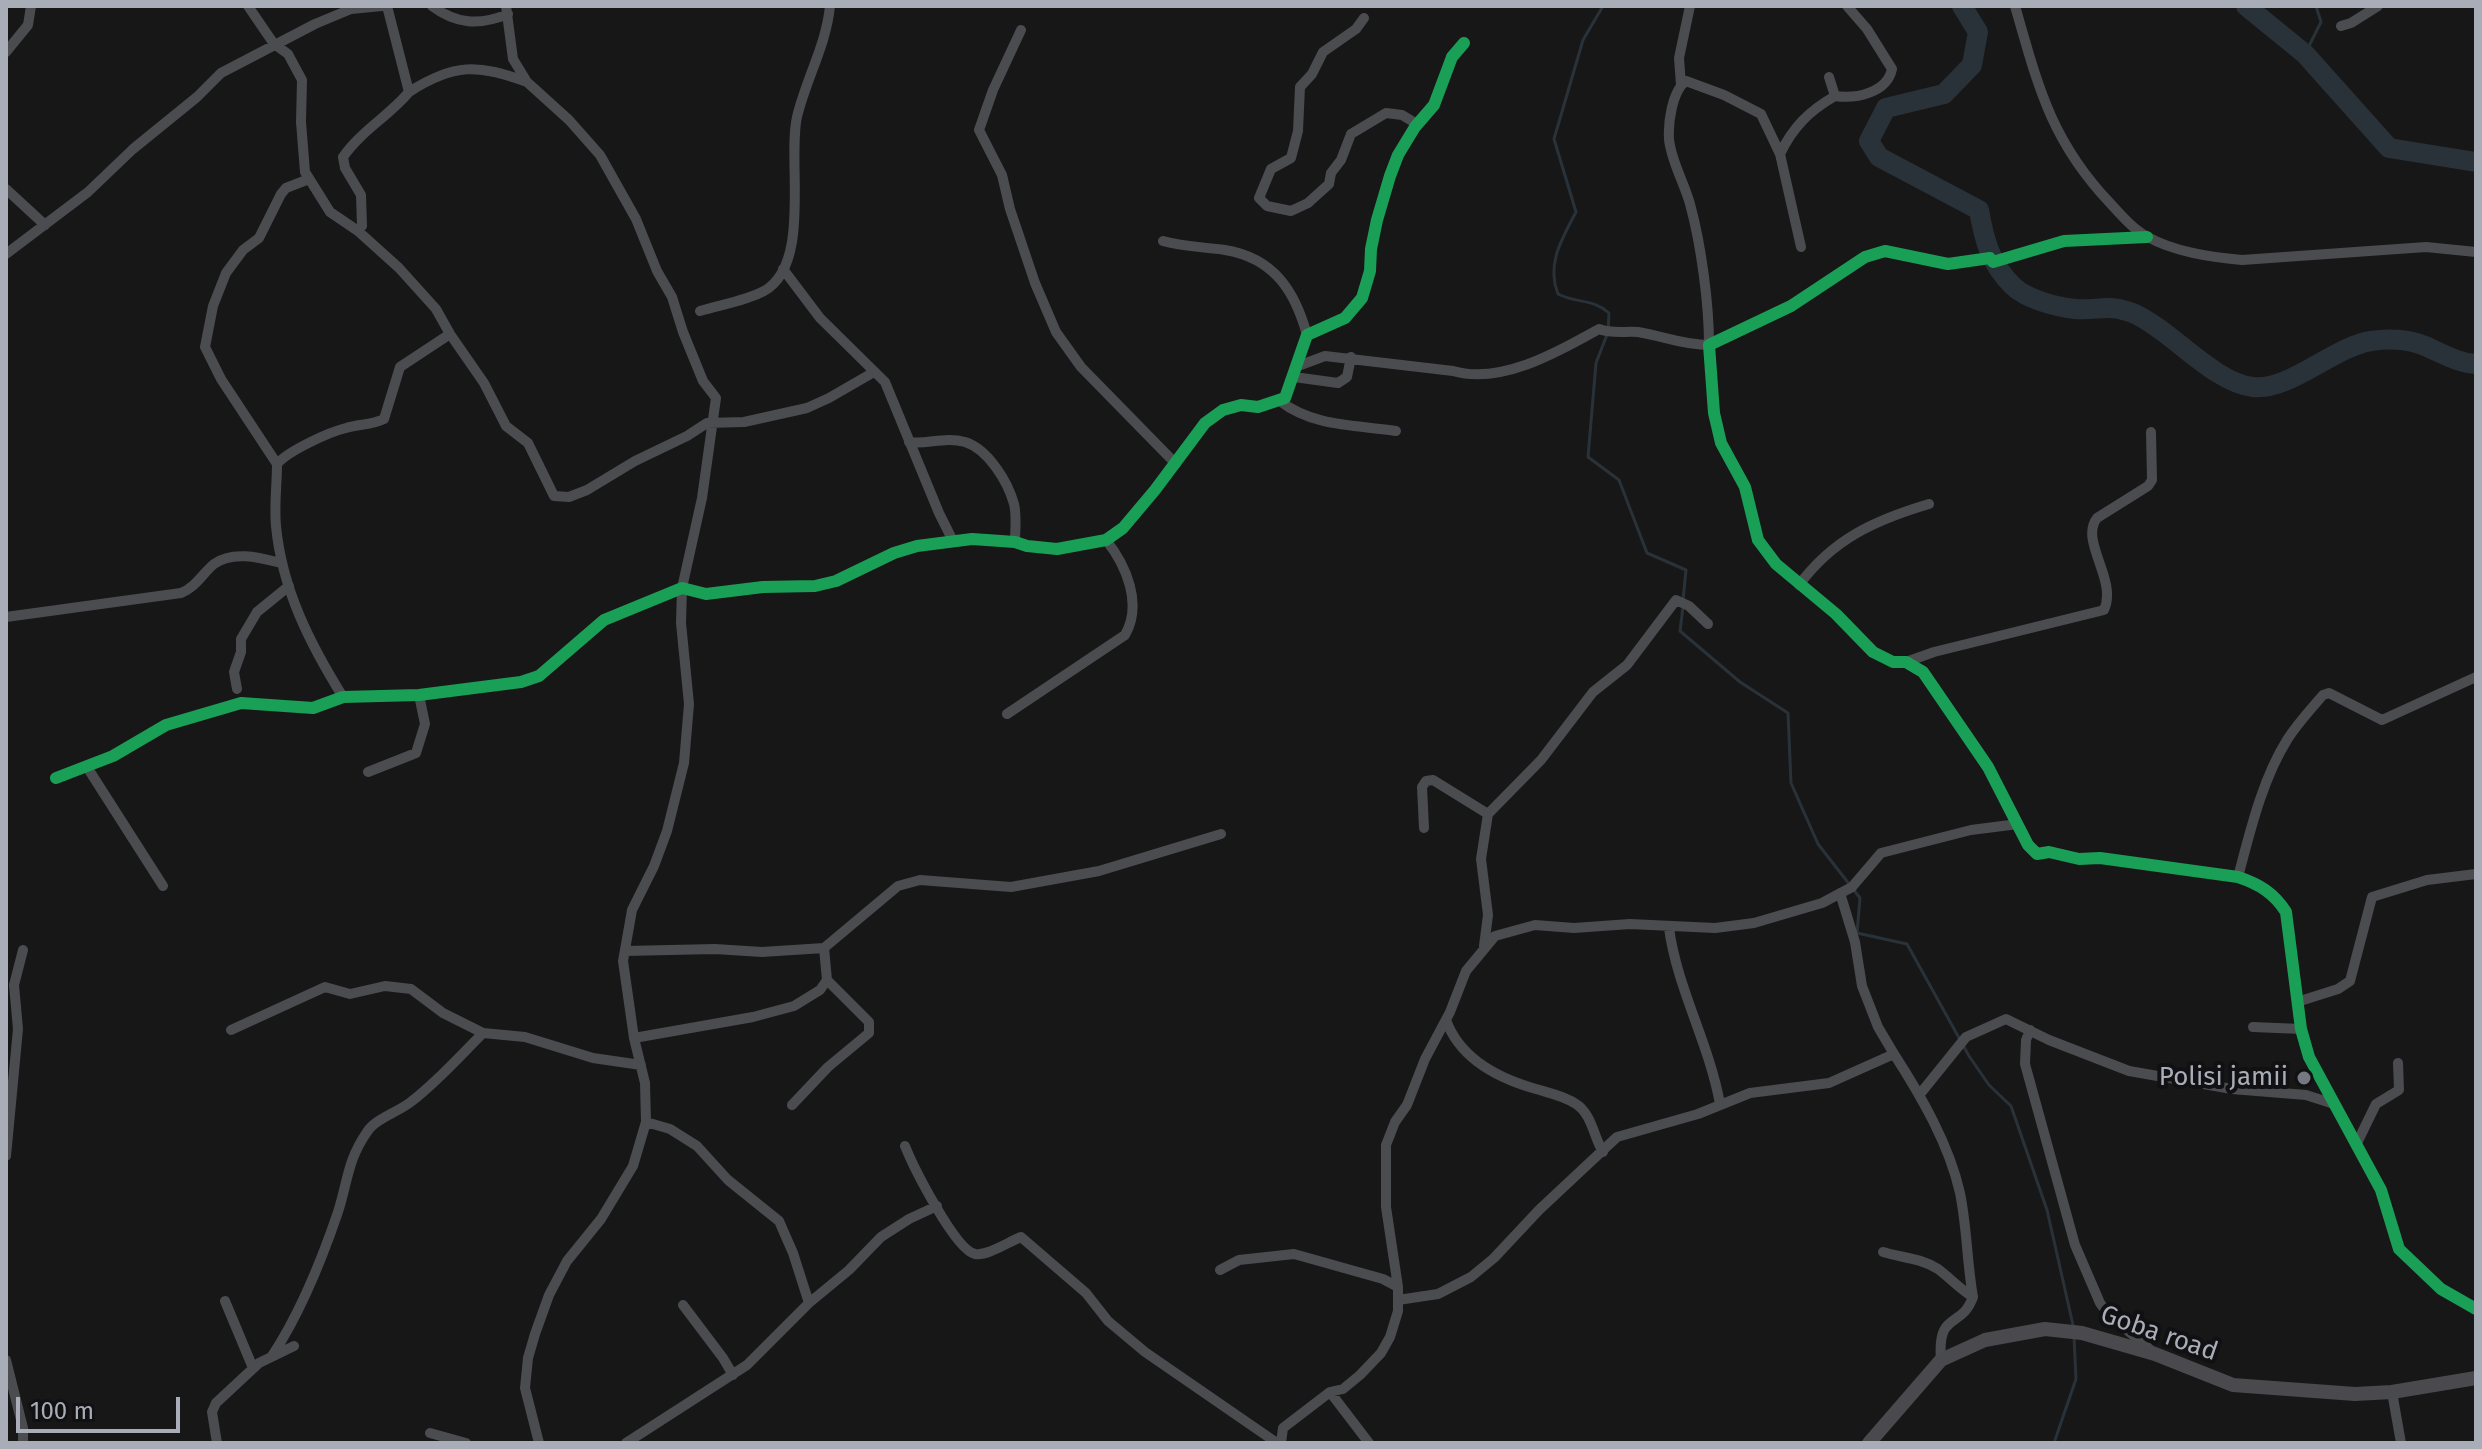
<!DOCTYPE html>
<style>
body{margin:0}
#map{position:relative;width:2482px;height:1449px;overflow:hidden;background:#171717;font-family:"Fira Sans",sans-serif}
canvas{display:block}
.frame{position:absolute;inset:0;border:8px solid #a8adb8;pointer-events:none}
.scale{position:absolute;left:16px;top:1397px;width:164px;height:36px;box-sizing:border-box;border:4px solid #a8adb8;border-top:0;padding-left:10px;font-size:24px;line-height:28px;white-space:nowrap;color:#a8adb8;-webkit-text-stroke:6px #111113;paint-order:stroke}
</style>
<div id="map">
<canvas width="2482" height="1449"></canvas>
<div class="frame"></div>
<div class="scale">100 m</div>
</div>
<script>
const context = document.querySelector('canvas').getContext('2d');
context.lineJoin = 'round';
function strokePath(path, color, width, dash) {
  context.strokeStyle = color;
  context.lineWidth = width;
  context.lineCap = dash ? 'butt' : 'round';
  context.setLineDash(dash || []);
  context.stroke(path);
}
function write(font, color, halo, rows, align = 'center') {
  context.font = font + ' "Fira Sans",sans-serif';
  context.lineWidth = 8;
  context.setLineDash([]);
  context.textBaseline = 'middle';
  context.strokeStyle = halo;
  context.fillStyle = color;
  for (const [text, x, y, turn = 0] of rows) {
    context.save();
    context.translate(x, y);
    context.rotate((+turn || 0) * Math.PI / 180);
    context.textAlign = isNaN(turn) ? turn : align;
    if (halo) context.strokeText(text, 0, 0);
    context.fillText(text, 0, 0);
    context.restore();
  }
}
strokePath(new Path2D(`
 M1603,6L1583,40L1554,139L1576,212C1562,239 1546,264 1558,294C1578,304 1592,298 1609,313L1608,332L1596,363L1588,457L1619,480L1647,553L1686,570L1683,600
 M2305,54L2321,22L2316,6
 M1683,607L1680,631L1740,682L1788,713L1791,783L1818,844L1860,898L1857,933L1907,944L1969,1056L1989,1085L2011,1106L2047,1210L2073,1325
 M2054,1443L2076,1379L2074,1337`), '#2a3239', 3);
strokePath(new Path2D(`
 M1962,6L1978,32L1972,65L1944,94L1886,108L1869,141L1879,157L1979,210C1984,239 1990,264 2013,286C2026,299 2056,307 2075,309C2099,311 2108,303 2135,314C2172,331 2214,383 2253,387C2290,391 2333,347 2371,341C2388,338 2409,339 2425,346C2442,353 2457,363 2476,364
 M2246,6L2305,54L2389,148L2476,162`), '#2a3239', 20);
strokePath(new Path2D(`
 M248,6L274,44L288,54L302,80L301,122L305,172L330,212L358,231L399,268L436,309L450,334L484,383L506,426L528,443L554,496L569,497L587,490L635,461L687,436L707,423L744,422L807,408L829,398L874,372
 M432,6C456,24 479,26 508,14
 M506,6L513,59L527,82L569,120L600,155L636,219L657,271L672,297L683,332L703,381L716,398L702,498L682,588L681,623L689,704L684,763L667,831L654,866L632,910L623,961L634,1038L645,1083L646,1122L633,1166L601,1219L567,1261L549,1295L535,1334L528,1358L525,1388L539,1443
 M2015,6C2038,86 2051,141 2110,203C2121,215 2132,228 2146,236C2174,252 2210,257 2242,260L2426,247L2476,252
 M1364,18L1356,29L1323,52L1312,74L1300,87L1298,131L1291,158L1271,169L1259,198L1267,206L1291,211L1308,203L1329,184L1331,173L1341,160L1351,134L1386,113L1402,115L1417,124
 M2341,26L2351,23L2378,6
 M1021,30L993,90L979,130L1002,175L1010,209L1035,283L1056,332L1081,367L1176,464
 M6,52L28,25L31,6
 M1681,85L1679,58L1690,6
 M409,92C454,63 478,64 527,82
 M1835,96C1856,99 1887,93 1892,69L1867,29L1847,6
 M1780,154C1793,127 1809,111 1835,96L1829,77
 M6,189L45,225
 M358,231L362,226L361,195L345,168L343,157C361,131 390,115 409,92L387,6
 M2147,237L2064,241L1993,262L1990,258L1948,264L1885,251L1865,257L1791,306L1709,345L1714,413L1721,443L1745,487L1758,540L1776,564L1836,614L1873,652L1893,662H1906L1923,672L1988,767L2028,845L2037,854L2049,852L2079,859L2100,858L2238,877C2259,884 2274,893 2286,912L2301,1029L2309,1057L2381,1190L2399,1249L2441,1289L2476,1309
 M1163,241C1184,247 1205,247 1225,250C1274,258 1295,291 1307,335
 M6,254L88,192L133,149L197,97L221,73L315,24L351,9L382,6
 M783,269L820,318L885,382L939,513L953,541
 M700,311C720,305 745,301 764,291C812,264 787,161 797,117C806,79 826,46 830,6
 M1298,366L1325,356L1453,371C1501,385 1558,352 1599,329C1612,334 1625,331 1638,332C1663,336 1683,345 1709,345C1709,303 1701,244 1690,204C1684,182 1671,161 1669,139C1668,123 1672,91 1686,81L1724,95L1761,114L1780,154L1801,247
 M1294,377L1338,383L1347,377L1351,357
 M1280,401C1313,427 1357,425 1396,431
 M909,442C927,445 945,436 965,442C988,449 1008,482 1014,504C1017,516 1015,530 1015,542
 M277,464L221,379L205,347L213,306L226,273L243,250L259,238L281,194L286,188L309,179
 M1799,585C1833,539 1875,520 1929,504
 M6,617L181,593C196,587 202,574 214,564C233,550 261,558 281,563
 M1906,662L1934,652L2104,610C2118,580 2079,541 2097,518L2148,486L2152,480L2151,432
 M237,689L234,672L241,652V639L257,612L289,586
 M343,697C310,644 282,589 276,526C274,506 277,484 277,464C288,451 329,432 346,428C359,424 372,425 384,419L400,367L450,334
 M1007,714L1125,635C1143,604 1126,565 1106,540
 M87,767L163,886
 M368,772L416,753L425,724L419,695
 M56,778L113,756L166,725L241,703L313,708L343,697L419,695L521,682L539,676L604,620L682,588L706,594L763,587L815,586L836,581L894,553L917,546L972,539L1015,542L1027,546L1057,549L1106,540L1123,528L1155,490L1205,423L1223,410L1241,405L1258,407L1285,398L1307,335L1345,318L1362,298L1370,271L1371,249L1377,220L1390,176L1398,155L1415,127L1434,105L1452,57L1464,43
 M1424,828L1422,787L1426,781L1433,780L1488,814
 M2238,877C2250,832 2262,780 2287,740C2297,724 2311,709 2323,695L2329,693L2382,720L2476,677
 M1840,893L1855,942L1862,986L1878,1027L1894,1054
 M1669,928C1677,988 1709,1043 1720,1104
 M1484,946L1488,915L1481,859L1488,814L1541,760L1593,692L1627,665L1676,600L1689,606L1708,624
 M625,951L715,949L762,952L824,948L898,886L920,880L1011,887L1099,871L1221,834
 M2297,1002L2338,989L2350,981L2372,897L2427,880L2476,874
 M1446,1020C1460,1059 1497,1078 1536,1089C1549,1093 1565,1096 1576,1104C1592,1114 1594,1138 1603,1152
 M2253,1027L2301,1029
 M231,1030L325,987L350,994L385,986L411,989L443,1013L483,1033L525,1037L593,1058L641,1065
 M2030,1030L2026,1040L2025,1064L2075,1245L2100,1303L2109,1315L2153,1352
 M634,1038L753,1017L794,1006L820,990L827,980L824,948
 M1920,1094L1966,1037L2006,1019L2049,1040L2129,1071L2232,1089L2306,1095L2334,1104
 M792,1105L828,1067L869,1033V1022L827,980
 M646,1122L670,1129L697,1146L728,1180L779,1221L793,1253L809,1303
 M2357,1143L2376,1104L2399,1090L2398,1063
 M905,1146C913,1166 955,1250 975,1254C988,1256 1008,1242 1021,1237L1086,1293L1108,1321L1145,1352L1277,1443
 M6,1156L18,1029L14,985L23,950
 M1883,1252C1902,1258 1921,1258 1938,1269C1950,1278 1960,1289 1973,1297
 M1220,1270L1239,1260L1294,1254L1383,1279L1398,1287
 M1398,1300L1438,1294L1471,1277L1494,1258L1539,1210L1617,1137L1698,1114L1750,1093L1829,1083L1894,1054C1921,1096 1949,1144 1960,1193C1967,1227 1967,1263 1973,1297C1961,1330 1937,1310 1941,1360
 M225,1301L253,1368
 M683,1305L723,1358L733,1375
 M272,1356C301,1312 321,1262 338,1212C348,1181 347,1161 367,1132C376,1118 399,1112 412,1101C438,1081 460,1056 483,1033
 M6,1360L23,1428V1443
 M1330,1392L1369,1443
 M2392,1392L2401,1443
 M430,1433L466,1443
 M217,1443L212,1412L216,1403L259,1363L294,1346
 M626,1443L747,1365L809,1303L849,1270L881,1237L909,1219L937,1206
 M1281,1443L1283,1428L1330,1392L1343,1389L1360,1375L1381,1353L1390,1337L1398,1311V1287L1386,1207V1145L1395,1122L1407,1105L1425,1059L1450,1012L1466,971L1495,936L1535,925L1574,928L1630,924L1715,928L1754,923L1822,903L1852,887L1881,853L1971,830L2018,824`), '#4b4c50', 10);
strokePath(new Path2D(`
 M1869,1443L1941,1360L1985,1340L2045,1329L2082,1333L2155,1354L2233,1385L2355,1394L2392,1392L2476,1378`), '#4a4a4e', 14);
strokePath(new Path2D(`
 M2147,237L2064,241L1993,262L1990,258L1948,264L1885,251L1865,257L1791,306L1709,345L1714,413L1721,443L1745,487L1758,540L1776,564L1836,614L1873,652L1893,662H1906L1923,672L1988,767L2028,845L2037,854L2049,852L2079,859L2100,858L2238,877C2259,884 2274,893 2286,912L2301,1029L2309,1057L2381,1190L2399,1249L2441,1289L2476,1309
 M56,778L113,756L166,725L241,703L313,708L343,697L419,695L521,682L539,676L604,620L682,588L706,594L763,587L815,586L836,581L894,553L917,546L972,539L1015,542L1027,546L1057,549L1106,540L1123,528L1155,490L1205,423L1223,410L1241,405L1258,407L1285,398L1307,335L1345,318L1362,298L1370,271L1371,249L1377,220L1390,176L1398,155L1415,127L1434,105L1452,57L1464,43`), '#1a9f57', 12);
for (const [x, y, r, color] of [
 [2304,1078,8,"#757880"]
]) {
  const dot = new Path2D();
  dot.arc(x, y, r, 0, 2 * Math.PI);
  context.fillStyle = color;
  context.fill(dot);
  strokePath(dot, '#111113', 3);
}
write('26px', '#a8adb8', '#111113', [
 ["Polisi jamii",2288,1078]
], 'right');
write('26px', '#a8adb8', '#111113', [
 ["Goba road",2159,1334,19]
]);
</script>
